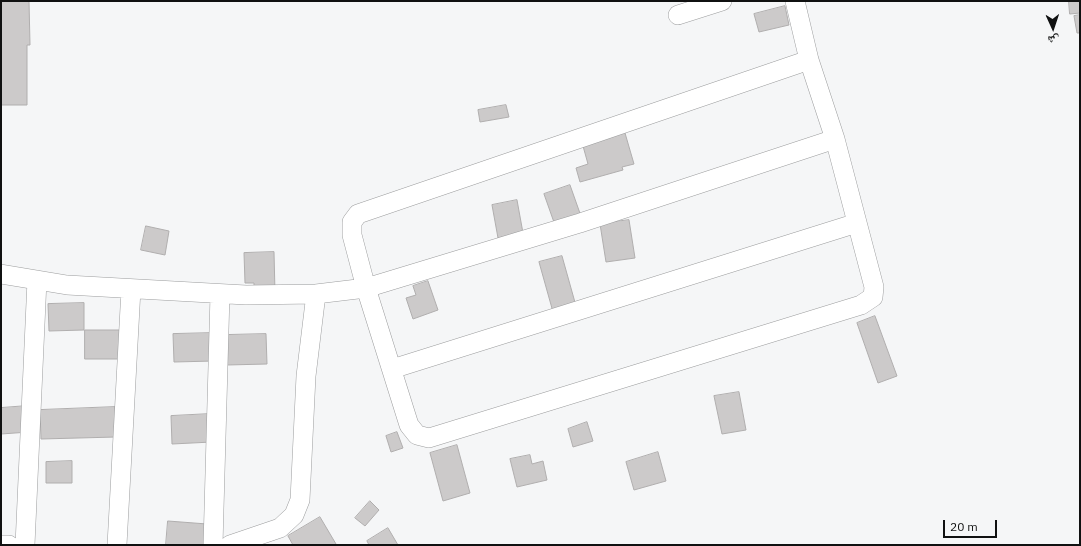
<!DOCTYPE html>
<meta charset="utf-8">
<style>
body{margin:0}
#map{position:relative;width:1081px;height:546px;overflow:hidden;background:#f5f6f7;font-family:"IBM Plex Sans","Noto Naskh Arabic",sans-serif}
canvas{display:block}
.frame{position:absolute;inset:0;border:2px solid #101111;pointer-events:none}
.north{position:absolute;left:1033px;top:8px;width:40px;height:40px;-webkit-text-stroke:3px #f5f6f7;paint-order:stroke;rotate:177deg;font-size:11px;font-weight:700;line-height:16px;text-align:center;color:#101111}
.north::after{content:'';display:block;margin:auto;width:14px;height:18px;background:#101111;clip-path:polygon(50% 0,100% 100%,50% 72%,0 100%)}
.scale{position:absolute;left:943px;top:520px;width:54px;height:18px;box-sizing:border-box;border:2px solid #101111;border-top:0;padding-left:5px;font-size:12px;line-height:14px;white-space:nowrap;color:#101111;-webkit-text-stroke:3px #f5f6f7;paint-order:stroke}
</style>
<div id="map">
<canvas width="1081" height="546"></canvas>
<div class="frame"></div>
<div class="north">ش</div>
<div class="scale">20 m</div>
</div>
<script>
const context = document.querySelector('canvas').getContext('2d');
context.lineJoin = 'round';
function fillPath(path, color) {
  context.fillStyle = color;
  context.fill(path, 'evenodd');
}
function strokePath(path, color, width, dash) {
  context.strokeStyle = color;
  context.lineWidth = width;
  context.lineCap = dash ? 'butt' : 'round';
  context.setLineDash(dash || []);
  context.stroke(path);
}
const building = new Path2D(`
 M1,1H29L30,45H27V105H1Z
 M1069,1H1080V13L1070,14Z
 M785,6L789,25L759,32L754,14Z
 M1080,15V33H1077L1074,16Z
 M506,105L509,117L480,122L478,110Z
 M625,133L634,164L622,167L623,170L580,182L576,168L588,164L583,146Z
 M570,185L582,219L556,228L544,194Z
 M517,200L523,233L498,238L492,205Z
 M629,220L635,258L606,262L600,224Z
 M146,226L169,231L165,255L141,250Z
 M274,252L275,293L254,294V283H245L244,253Z
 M562,256L576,306L553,312L539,262Z
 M428,281L438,310L413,319L406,298L416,295L413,286Z
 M84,303V330L49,331L48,304Z
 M875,316L897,376L878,383L857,323Z
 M85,330H121L122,359H85Z
 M213,333L214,361L174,362L173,334Z
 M266,334L267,364L227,365L226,335Z
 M739,392L746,430L722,434L714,396Z
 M27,406L29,432L1,434V408Z
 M115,407L116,437L41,439L40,410Z
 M210,414L212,442L172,444L171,416Z
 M587,422L593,441L573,447L568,429Z
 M397,432L403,448L391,452L386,436Z
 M457,445L470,493L443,501L430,453Z
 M658,452L666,481L634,490L626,462Z
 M530,455L532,464L543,461L547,480L517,487L510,459Z
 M72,461V483H46V462Z
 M370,501L379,510L365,526L355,518Z
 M320,517L336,544L333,545H293L288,536Z
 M168,521L207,524L205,545H166Z
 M388,528L398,545H369L367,541Z`);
fillPath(building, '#cccaca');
strokePath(building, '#b0aeae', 1);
const minor = new Path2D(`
 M795,1L809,60L835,139L874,287L873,297L861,305L429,438L417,435L409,425L366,288L352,235V222L358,214L809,60
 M678,15L722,1
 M1,274L67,285L246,295L316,294L366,288L580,223L835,139
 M392,369L857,223
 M1,545H9
 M25,545L37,280
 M117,545L131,289
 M213,545L220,294
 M230,545L280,528L294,515L300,500L306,376L316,294`);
strokePath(minor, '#9c9d9e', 20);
strokePath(minor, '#fff', 19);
</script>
